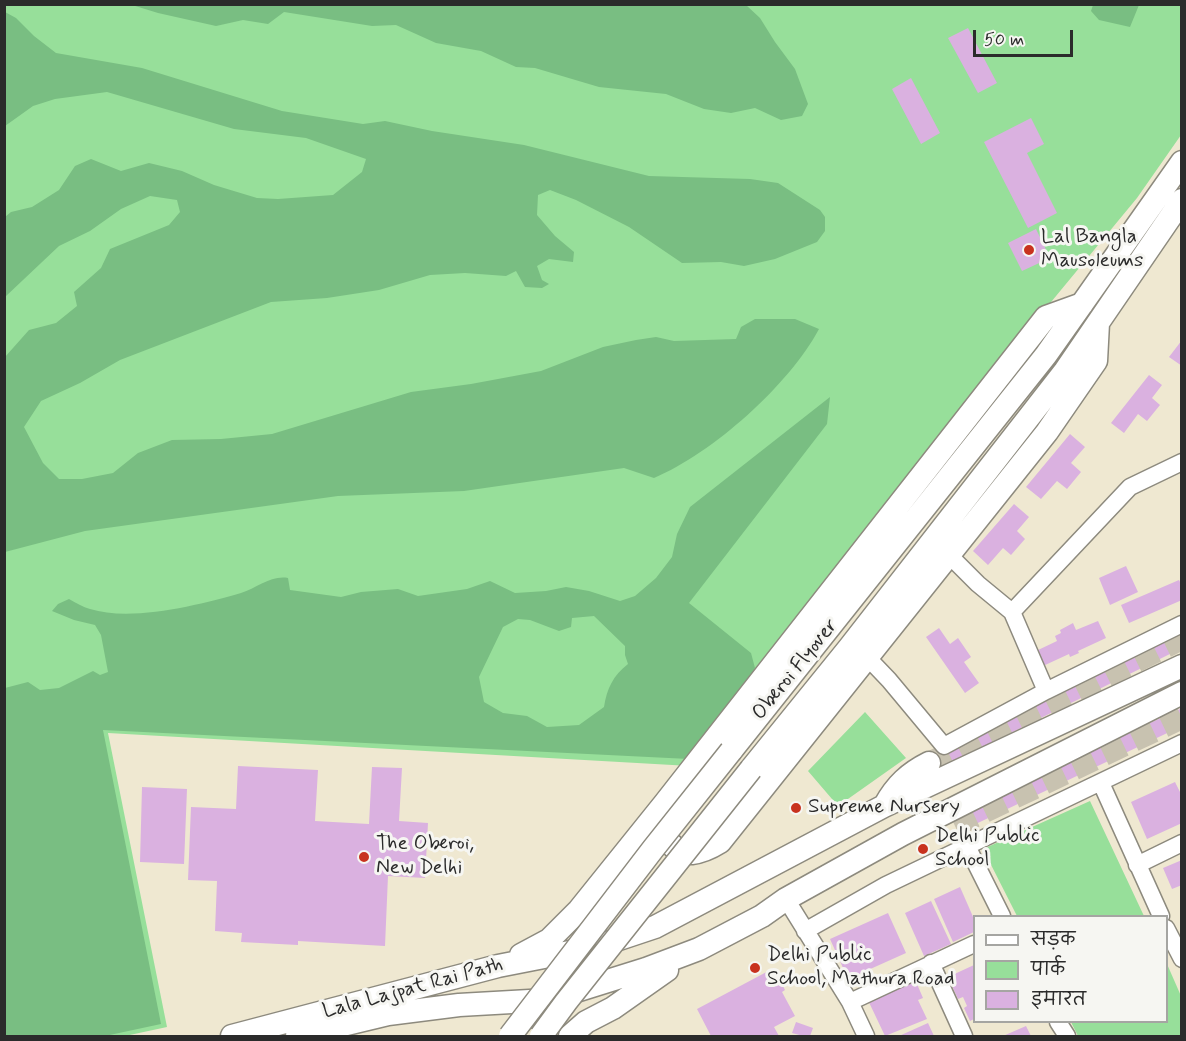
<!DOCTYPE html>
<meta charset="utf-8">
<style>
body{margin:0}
#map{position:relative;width:1186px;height:1041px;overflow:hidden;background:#efe8d1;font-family:Mynerve,"Playpen Sans Deva",sans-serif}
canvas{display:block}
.frame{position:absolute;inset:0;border:6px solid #2b2b2b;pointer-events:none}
.legend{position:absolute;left:973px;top:915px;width:195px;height:108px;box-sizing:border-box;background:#f6f6f2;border:2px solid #a5a5a2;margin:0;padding:8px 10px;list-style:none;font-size:18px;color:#2b2b2b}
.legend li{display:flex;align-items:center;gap:12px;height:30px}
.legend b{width:30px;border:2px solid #a5a5a2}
.scale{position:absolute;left:973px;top:30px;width:100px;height:27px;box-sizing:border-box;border:3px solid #2b2b2b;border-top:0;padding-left:8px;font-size:18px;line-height:21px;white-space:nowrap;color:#2b2b2b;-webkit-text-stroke:4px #f6f6f2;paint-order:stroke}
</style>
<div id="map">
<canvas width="1186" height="1041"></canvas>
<div class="frame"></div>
<ul class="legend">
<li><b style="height:8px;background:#fff"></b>सड़क</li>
<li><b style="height:16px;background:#97df9a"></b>पार्क</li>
<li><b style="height:16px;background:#dab1e0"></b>इमारत</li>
</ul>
<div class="scale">50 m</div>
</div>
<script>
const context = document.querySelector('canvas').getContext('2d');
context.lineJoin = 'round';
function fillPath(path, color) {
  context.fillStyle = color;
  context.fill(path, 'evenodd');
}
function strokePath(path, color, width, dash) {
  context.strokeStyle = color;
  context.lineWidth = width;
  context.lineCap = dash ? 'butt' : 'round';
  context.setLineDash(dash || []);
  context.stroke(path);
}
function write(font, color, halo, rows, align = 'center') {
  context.font = font + ' Mynerve,sans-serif';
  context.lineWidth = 6;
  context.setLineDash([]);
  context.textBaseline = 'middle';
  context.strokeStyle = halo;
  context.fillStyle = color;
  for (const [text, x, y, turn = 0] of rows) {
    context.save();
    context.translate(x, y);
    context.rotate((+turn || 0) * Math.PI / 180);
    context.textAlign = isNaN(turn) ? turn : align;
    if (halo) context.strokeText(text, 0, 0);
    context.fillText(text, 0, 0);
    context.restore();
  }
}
fillPath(new Path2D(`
 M5,5H1181V135L1137,198L942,434L690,766L108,733L167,1027L125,1036H5Z
 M865,712L906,758L838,806L808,771Z
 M1090,801L1144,916H1017L983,849Z
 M1167,964L1181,996V1036H1078L1071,1022H1166Z`), '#97df9a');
fillPath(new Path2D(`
 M132,5H746L760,18L775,42L795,69L808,104L802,116L781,120L755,108L731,113L704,109L666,94L599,87L535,68L516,67L481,51L436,43L396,25L372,26L284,12L268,24L243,20L216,26L158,13Z
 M1093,5V4L1139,5L1130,27L1099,20L1091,11Z
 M5,12L16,18L34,36L56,53L142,68L282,111L363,124L385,121L432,131L524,145L649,176L750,179L778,183L820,210L825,217V231L817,242L775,259L744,266L721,262L682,263L629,227L576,200L550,190L538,195L537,215L555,236L574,252L573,262L549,259L537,266L542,280L549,284L542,288L525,287L516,271L506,276L465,273L430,275L379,290L327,298L271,302L120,360L80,383L41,401L24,427L43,463L59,479H82L113,473L138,453L172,440L221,439L272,434L411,392L471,384L541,371L603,347L636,340L656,337L674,341L736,339L741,327L755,319H795L819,329C789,385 713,453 654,478L624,468L464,491L338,496L85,531L5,552V357L29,330L56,323L77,306L74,292L101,268L110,249L169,225L180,212L177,200L150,196L121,209L90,231L59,246L5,297V217L11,212L32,207L59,190L75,166L91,159L121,171L149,163L182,171L214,185L257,198L278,199L333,195L362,172L366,159L306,138L234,129L107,92L55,99L33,106L5,126Z
 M830,397L827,424L689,603L751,653L755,668L746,685L689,759L103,730L161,1024L105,1036H5V688L28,682L40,690L59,688L93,671L100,675L108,672L101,635L95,625L74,620L52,611L58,604L69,599C76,603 83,607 90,609C131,622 200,605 241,593C257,588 271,575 288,578L290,590L341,597L361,592L398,589L418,596L467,589L490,581L515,593L546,591L566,587L589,591L620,601L635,596L656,578L672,557L677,534L690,507ZM594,616L625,646V655L628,664C613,676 607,688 604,707L579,725L547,727L527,716L503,713L484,702L479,677L503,627L518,619L530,620L559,631L571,627L572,618Z`), '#79be82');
fillPath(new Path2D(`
 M968,28L997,83L978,93L948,38Z
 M911,78L940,133L921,144L892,89Z
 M1031,118L1044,144L1027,153L1057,213L1028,228L984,142Z
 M1036,229L1050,258L1022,271L1008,243Z
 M1182,340V366L1169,357Z
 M1149,375L1162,385L1152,398L1160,405L1147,421L1138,414L1124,433L1111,423Z
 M1070,434L1085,447L1071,463L1081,472L1067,489L1057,481L1041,499L1026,487Z
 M1014,504L1029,517L1017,531L1025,539L1011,555L1003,548L988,565L973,551Z
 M1126,566L1138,592L1110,605L1099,578Z
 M1179,580L1182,586V600L1129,623L1121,605Z
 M1098,621L1106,638L1078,651L1079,653L1070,657L1069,654L1043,666L1036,651L1057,641L1055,636L1061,633L1060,630L1073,623L1076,630Z
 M939,628L950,644L958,638L971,657L964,662L979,683L965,693L926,637Z
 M1182,632V648L942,767L936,754Z
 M1182,708V726L961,831L953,816Z
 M238,766L318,770L315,821L369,824L372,767L402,768L399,821L428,823L425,878L388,876L385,946L298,941V945L241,942L242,933L215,931L217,881L188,880L191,807L236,809Z
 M1175,782L1182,796V823L1147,839L1131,802Z
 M142,787L187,789L184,864L140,862Z
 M1182,860V885L1172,889L1163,868Z
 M960,887L974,919V932L953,942L934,899Z
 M931,901L951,944L924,956L905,913Z
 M888,913L906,953L848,979L830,939Z
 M974,965V1019L970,1021L964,1008L967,1006L963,997L958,999L948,977Z
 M774,968L785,990L782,992L795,1016L774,1027L779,1036H711L697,1009Z
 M920,972L924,981L917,984L923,998L918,1000L927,1019L885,1036L866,996Z
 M796,1022L813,1028L810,1036H803L792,1033Z
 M928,1023L934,1036H899Z
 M1026,1026L1031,1036H1003Z`), '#dab1e0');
strokePath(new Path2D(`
 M929,763L1182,639
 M955,826L1182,718`), '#c8c2b0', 22, [22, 11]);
const minor = new Path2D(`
 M949,555L978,584L1012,612L1046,691
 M1012,612L1130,487L1182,462
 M867,657L889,680L944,746L1046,691L1182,624
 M1101,783L1161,916
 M967,846L1002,916
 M1137,865L1182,843
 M786,899L850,1002L866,1036
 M1166,928L1182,959
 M805,931L886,885L1182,743
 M931,963L964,1036
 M850,1002L974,944
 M1058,1022L1067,1036`);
const secondary = new Path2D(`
 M731,751L1046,355L1182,162
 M751,769L849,648L1065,371L1182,200
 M885,805C896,785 909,773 929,763
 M662,816C660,835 672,853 692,853C702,852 712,847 720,842L1047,432L1096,361L1098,323
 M521,955L549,940L579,910L665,803L1046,317L1082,304
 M232,1036L498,966L595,947L655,927L884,806L1182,666
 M297,1036L388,1014L459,1005L547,1000L646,969L699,949L762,916L786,899L903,834L1182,693
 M570,1036L586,1022L613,1008L667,970`);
strokePath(minor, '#8d8a7e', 19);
strokePath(secondary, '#8d8a7e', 25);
strokePath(minor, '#fff', 16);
strokePath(secondary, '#fff', 22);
const secondaryBridge = new Path2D(`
 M510,1036L653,849L731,751
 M541,1036L566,1002L751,769`);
strokePath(secondaryBridge, '#8d8a7e', 25, []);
strokePath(secondaryBridge, '#fff', 22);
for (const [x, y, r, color] of [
 [1029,250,6,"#c8321e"],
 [796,808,6,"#c8321e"],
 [923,849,6,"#c8321e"],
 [364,857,6,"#c8321e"],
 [755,968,6,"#c8321e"]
]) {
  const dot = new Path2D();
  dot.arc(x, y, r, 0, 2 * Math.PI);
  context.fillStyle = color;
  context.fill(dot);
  strokePath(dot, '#f6f6f2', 2);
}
write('21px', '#2b2b2b', '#f6f6f2', [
 ["Lal Bangla",1041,238],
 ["Mausoleums",1041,262],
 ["Supreme Nursery",808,808],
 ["Delhi Public",935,837],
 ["School",935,861],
 ["The Oberoi,",376,845],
 ["New Delhi",376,869],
 ["Delhi Public",767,956],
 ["School, Mathura Road",767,980]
], 'left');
write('21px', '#2b2b2b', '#f6f6f2', [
 ["Oberoi Flyover",796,670,-51],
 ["Lala Lajpat Rai Path",413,989,-15]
]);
</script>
